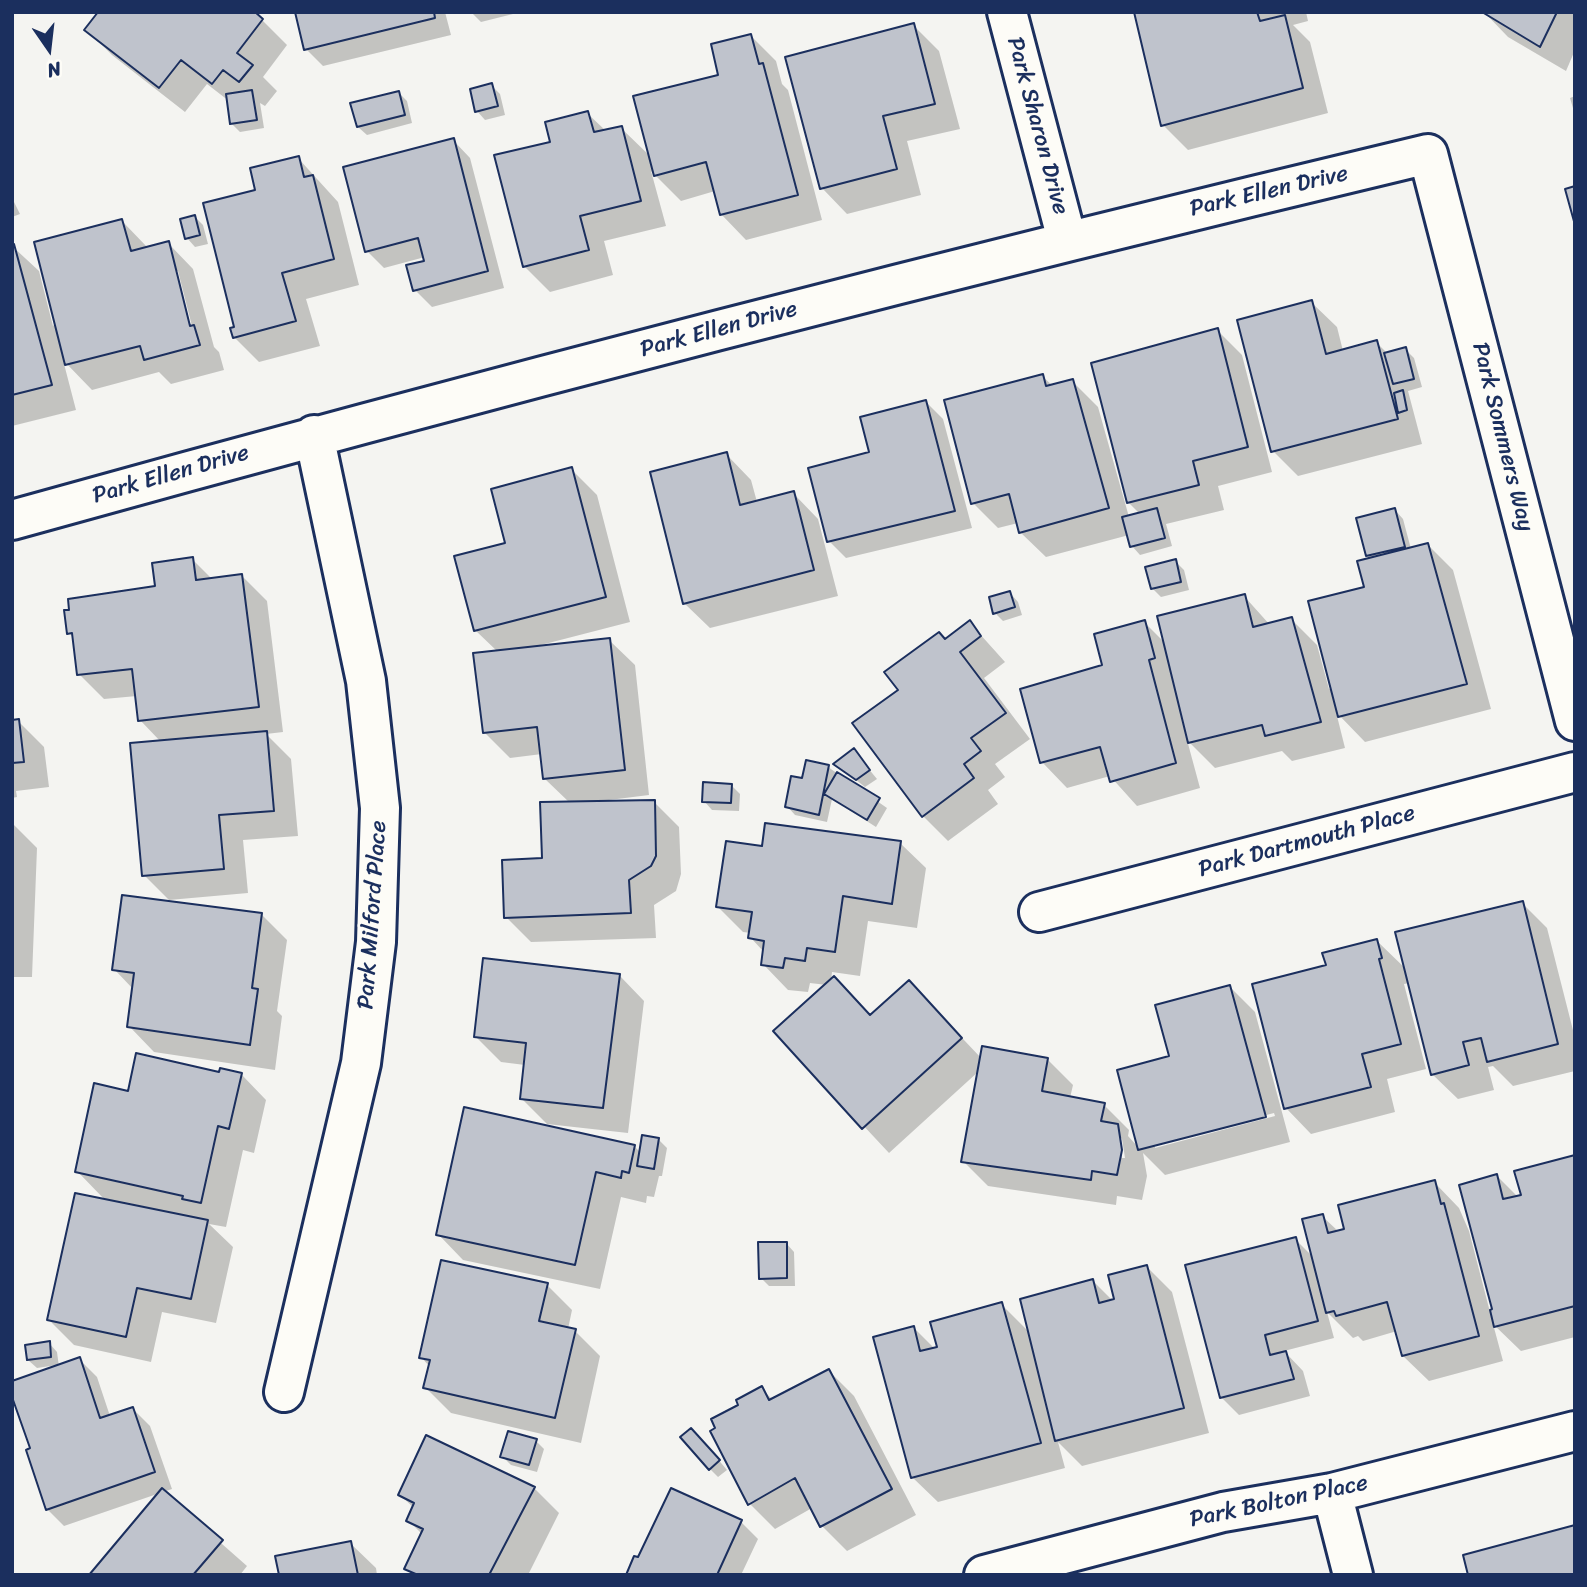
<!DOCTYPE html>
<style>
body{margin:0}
#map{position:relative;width:1587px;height:1587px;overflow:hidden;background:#f4f4f1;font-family:Sriracha,sans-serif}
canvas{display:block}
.frame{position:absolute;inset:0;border:14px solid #1b2f5e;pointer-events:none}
.north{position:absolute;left:14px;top:14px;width:70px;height:70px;-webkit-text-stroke:5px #fdfcf7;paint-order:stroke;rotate:166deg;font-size:19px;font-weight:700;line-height:28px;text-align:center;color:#1b2f5e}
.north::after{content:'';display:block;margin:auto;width:24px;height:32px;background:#1b2f5e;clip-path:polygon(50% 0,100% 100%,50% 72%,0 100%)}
</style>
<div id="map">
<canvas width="1587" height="1587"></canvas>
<div class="frame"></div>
<div class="north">N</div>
</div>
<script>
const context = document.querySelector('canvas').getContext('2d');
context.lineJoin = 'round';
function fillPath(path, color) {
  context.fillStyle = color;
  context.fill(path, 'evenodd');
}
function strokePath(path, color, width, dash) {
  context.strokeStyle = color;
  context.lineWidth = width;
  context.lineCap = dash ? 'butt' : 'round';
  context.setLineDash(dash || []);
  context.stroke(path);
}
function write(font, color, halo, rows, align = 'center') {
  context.font = font + ' Sriracha,sans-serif';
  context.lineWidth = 5;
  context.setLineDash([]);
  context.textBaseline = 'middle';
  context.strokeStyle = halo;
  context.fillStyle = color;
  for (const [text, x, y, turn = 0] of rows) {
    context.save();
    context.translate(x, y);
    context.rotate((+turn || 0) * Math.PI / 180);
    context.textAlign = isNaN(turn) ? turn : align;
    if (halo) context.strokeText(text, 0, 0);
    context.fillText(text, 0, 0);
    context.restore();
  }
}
fillPath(new Path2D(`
 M297,12H445L451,35L323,66L306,49Z
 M471,12H521L481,22Z
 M1135,12H1306L1308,21L1293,25L1310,42L1328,113L1188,150L1163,125Z
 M1484,12H1575V50L1566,71L1508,37Z
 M262,20L287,45L263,77L277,91L265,106L260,103L264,128L240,132L231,123L229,101L207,84L185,112L112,55L87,30Z
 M913,25L939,51L960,129L907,141L921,195L847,214L822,188Z
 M751,36L776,61L782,84L788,90L822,220L746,240L721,214L715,191L681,201L651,171L666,226L604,241L613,275L550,292L524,266L552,143L587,113L606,131L621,128L651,157L721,76Z
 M491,85L500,94L505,115L485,120L477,111Z
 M398,92L407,101L412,123L367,135L358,127Z
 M1575,96V115L1570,98Z
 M453,140L470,158L504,288L432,307L415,290L426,262L425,257L384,268L367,251Z
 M298,158L338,202L359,285L306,299L320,346L259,362L234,337L257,191Z
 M12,198L20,214L12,217Z
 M195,217L203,225L208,244L195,247L187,238Z
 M122,221L148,248L168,243L193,269L214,347L219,352L224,370L171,384L159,372L92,390L63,360L76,410L12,426V246L39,271L53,326ZM174,271H178L194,334L191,335Z
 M1311,302L1337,327L1343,351L1376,342L1388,354L1405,349L1414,358L1422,387L1408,391L1422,444L1298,476L1273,451Z
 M1217,330L1242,355L1272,472L1218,486L1224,510L1166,524L1172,546L1140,555L1132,546L1129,535L1046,557L1020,532L1018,523L998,528L973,503L1042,376L1053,386L1072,381L1098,407L1129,517L1140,514L1128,502Z
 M926,402L943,419L972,528L846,558L829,541L871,453Z
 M726,454L751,480L757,502L793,493L818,519L838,596L710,628L684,603Z
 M571,469L597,495L630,622L537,646L609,640L635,665L649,795L609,800L610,802H654L679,827L681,874L676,891L654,905L656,938L531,942L506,917L544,860L570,803L545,779L542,754L510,758L484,732L498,652L475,630L508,544Z
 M1395,510L1403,519L1411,549L1428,545L1453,570L1491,709L1365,742L1336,712L1345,748L1292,761L1282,751L1215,768L1187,740L1200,788L1137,806L1110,776L1067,788L1042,762L1104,666L1144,622L1165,643L1244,596L1270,625L1291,619L1317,645L1329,689L1332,688L1366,588L1371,560L1367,556Z
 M192,559L213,580L242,576L267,601L283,732L266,734L291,759L298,836L243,840L248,893L169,900L144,875L161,742L140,720L137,696L104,699L79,674L75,639L69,633L157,587Z
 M1175,561L1184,570L1189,590L1161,597L1152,588Z
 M1010,593L1018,602L1022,615L1003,621L995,613Z
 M970,623L1005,662L984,678L1030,739L995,764L1005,777L988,790L998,804L948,841L923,816L900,691L946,640Z
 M18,721L44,747L49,787L16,791L17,797L12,798V722Z
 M854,751L877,779L865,787L836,764Z
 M828,767L887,808L876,827L832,799L827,822L795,815L787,806L803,780Z
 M732,786L740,794L739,811L712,810L704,801Z
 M12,823L37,848L32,977H12Z
 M900,843L926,868L917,928L868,921L860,976L832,972L831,981L871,1017L909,982L982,1059H1047L1073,1085L1070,1098L1104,1105L1129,1130L1128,1136L1139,1148L1171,1057L1230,987L1255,1012L1290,1142L1165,1175L1143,1153L1147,1176L1142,1200L1117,1196L1116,1205L988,1186L963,1161L979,1071L889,1153L775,1031L827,985L810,983L808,992L788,990L763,964L764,952L750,937L751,933L743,932L718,907L764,848ZM1274,1113L1275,1116L1155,1148V1144ZM1118,1135L1122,1139L1125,1158H1122Z
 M1522,903L1547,928L1575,1038V1071L1513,1086L1493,1066L1488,1067L1494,1090L1458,1099L1432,1074L1410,983L1404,984L1426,1069L1387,1079L1395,1112L1311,1134L1286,1108L1328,966L1377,941L1407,970Z
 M261,914L287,940L277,1011L282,1016L275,1070L154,1052L129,1026L134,990L114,969Z
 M619,975L644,1001L628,1133L547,1124L521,1098L525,1065L501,1062L476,1037Z
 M221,1074H241L266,1100L254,1153L243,1150L226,1227L209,1224L233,1247L216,1323L162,1312L151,1362L74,1345L49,1320L106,1201L77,1171L130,1093Z
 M658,1139L667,1148L662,1176H659L654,1197L647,1196L646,1203L621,1197L600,1289L463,1260L438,1234L634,1146L641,1153Z
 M1575,1157V1337L1521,1351L1493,1324L1503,1361L1429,1381L1403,1356L1397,1331L1363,1341L1358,1336L1353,1338L1327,1312L1334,1338L1284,1351L1303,1371L1310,1396L1239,1415L1221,1397L1295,1239L1313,1257L1322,1216L1339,1232L1434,1182L1459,1208L1469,1231L1490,1312L1495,1311L1497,1176L1518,1197Z
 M786,1243L794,1252L795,1286H769L761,1278Z
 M1147,1267L1172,1292L1209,1433L1082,1466L1058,1442L1065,1468L938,1502L912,1477L914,1328L935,1349L1001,1304L1030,1333L1093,1281L1113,1301Z
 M547,1285L572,1310L568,1329L575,1331L600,1356L581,1443L451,1413L425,1387L430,1367L421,1357Z
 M49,1343L57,1352L59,1367L80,1360L97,1377L110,1416L133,1409L150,1426L172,1489L163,1492L247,1566L240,1575H91L160,1493L64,1526L47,1509L32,1449L57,1365L37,1368L28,1360Z
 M829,1371L854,1396L916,1515L847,1551L822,1526L812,1508L775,1529L750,1504L712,1432L761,1388L773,1400Z
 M700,1438L727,1470L718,1477L710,1469Z
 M536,1441L544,1449L537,1472L511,1465L502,1456Z
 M534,1488L559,1513L528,1575H412L406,1568L422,1534L408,1520L414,1508L400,1495Z
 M672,1490L741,1522L758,1539L741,1575H629Z
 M350,1543L376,1568L377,1575H281Z`), '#0003');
const building = new Path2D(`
 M98,12H255L263,19L237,53L253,65L239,82L223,70L212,84L181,60L159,88L84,30Z
 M295,12H434L435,18L304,50Z
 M1134,12H1257L1260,21L1285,15L1303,88L1161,126Z
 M1482,12H1557L1540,47Z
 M914,23L935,104L883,116L897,169L820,189L785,57Z
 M751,34L759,64L763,63L798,195L720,215L706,162L654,176L633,96L718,75L711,44Z
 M492,83L498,106L475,112L470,89Z
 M252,90L257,120L230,124L226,94Z
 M399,91L405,115L357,127L350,103Z
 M588,111L594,132L622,126L641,201L580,216L589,250L523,267L494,155L550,142L545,122Z
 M454,138L488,271L413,291L406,265L424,261L418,238L365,252L343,167Z
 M299,156L304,177L313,175L334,259L282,273L296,321L233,338L230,328L234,327L203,203L255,190L250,168Z
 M1575,186V225L1565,189Z
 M195,215L200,235L185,239L180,219Z
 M122,219L131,251L169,241L190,326L194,325L200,345L144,360L140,346L65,365L34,242Z
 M14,244L52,385L12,395V245Z
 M1312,300L1326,354L1377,340L1398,419L1271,452L1237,320Z
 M1218,328L1248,447L1193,461L1199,485L1127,503L1091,363Z
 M1406,347L1414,379L1393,384L1384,353Z
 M1043,374L1046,386L1073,379L1109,508L1019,533L1009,494L971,504L944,400Z
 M1403,390L1407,410L1398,413L1394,393Z
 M926,400L955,511L827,542L808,468L869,452L860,417Z
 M727,452L740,505L794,491L814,570L683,604L650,472Z
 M572,467L606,597L474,631L454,556L505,543L491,489Z
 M1157,508L1165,538L1130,547L1122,517Z
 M1395,508L1405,547L1366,556L1356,518Z
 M1428,543L1467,684L1338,717L1308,601L1364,587L1357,561Z
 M193,557L196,580L242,574L259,707L138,721L132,669L77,675L72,633L67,634L64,610H69L68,599L155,586L152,563Z
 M1176,559L1181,582L1151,589L1145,567Z
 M1010,591L1015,607L993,614L989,597Z
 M1245,594L1253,627L1292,617L1321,722L1265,736L1262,725L1188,743L1157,616Z
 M970,620L981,636L960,652L1006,713L971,738L981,751L964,764L974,778L922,817L852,723L898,690L884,672L939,632L945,639Z
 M1145,620L1155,658L1149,660L1176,763L1110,782L1100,747L1040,763L1020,689L1102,665L1094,634Z
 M610,638L625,770L543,779L537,727L483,733L473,653Z
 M19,719L24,762L12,763V720Z
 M267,731L274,811L219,815L224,869L142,876L130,743Z
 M854,748L870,770L856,780L833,764Z
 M806,760L829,765L819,815L785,807L791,776L802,778Z
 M837,772L880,798L867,820L824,794Z
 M703,782L732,784L731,803L702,802Z
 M655,800L656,856L651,866L629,880L631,913L504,918L502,860L542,858L540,802Z
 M765,823L901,841L892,904L843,896L835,952L807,948L805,961L785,958L783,968L761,965L764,941L748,938L752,912L716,907L726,841L762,846Z
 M122,895L262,913L252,988L258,989L250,1045L127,1027L134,973L112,970Z
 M1523,901L1558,1044L1487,1062L1481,1038L1463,1042L1469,1065L1431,1075L1395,932Z
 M1377,939L1382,958L1379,959L1401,1044L1362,1054L1371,1087L1284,1109L1252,984L1326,965L1322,953Z
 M483,958L620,974L603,1108L520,1099L526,1043L474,1037Z
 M834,976L870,1015L909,980L962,1038L862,1129L773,1031Z
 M1230,985L1266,1117L1138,1150L1117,1070L1169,1056L1155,1005Z
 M982,1046L1048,1058L1042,1091L1105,1103L1101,1121L1118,1124L1122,1150L1117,1175L1092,1171L1091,1180L961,1162Z
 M136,1053L219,1072L220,1068L242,1073L229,1129L218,1126L201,1203L182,1199L183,1196L75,1172L94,1083L128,1091Z
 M464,1107L635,1145L629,1173L622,1171L621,1178L596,1172L575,1265L436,1235Z
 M642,1135L659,1138L654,1169L637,1166Z
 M1575,1155V1306L1494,1327L1490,1310L1492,1309L1459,1185L1497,1174L1503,1199L1521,1195L1514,1171Z
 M1435,1180L1441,1204L1444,1203L1479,1336L1402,1356L1387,1302L1336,1316L1334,1311L1326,1313L1302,1219L1323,1214L1328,1233L1344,1229L1338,1205Z
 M75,1193L208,1220L191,1299L137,1288L126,1337L47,1320Z
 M1296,1237L1318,1321L1265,1335L1270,1355L1286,1351L1294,1379L1220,1398L1185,1265Z
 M758,1242H787V1278L759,1279Z
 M441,1260L548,1283L539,1321L576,1329L555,1418L423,1388L430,1360L419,1358Z
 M1147,1265L1184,1408L1055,1441L1020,1299L1093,1279L1099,1303L1114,1299L1108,1275Z
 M1002,1302L1041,1443L911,1478L873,1337L914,1326L920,1351L937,1347L930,1322Z
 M50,1341L51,1357L27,1360L25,1345Z
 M80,1357L100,1418L133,1407L155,1472L46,1510L26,1450L30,1448L12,1397V1381Z
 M829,1369L892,1489L820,1527L795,1478L748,1505L710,1431L715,1428L711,1419L738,1405L736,1400L762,1386L769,1400Z
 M691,1428L720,1460L709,1470L680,1437Z
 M508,1431L537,1439L529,1465L500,1457Z
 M426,1435L535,1487L489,1575H418L404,1569L423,1529L406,1521L414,1503L398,1495Z
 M162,1488L223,1540L193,1575H89Z
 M671,1488L742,1520L717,1575H626L634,1556L638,1557Z
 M1575,1525V1575H1468L1463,1555Z
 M351,1541L358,1575H279L275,1556Z`);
fillPath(building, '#bfc3cc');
strokePath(building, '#1b2f5e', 2);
const minor = new Path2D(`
 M1007,12L1067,240
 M12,520C482,389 954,267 1428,154L1575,721
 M1039,912L1575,772
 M284,1392L361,1063L376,942L380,808L366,681L314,435
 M1332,1493L1353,1575
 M984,1575L1223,1512L1332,1493L1575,1431`);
strokePath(minor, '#1b2f5e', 44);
strokePath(minor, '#fdfcf7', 38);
write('23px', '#1b2f5e', '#fdfcf7', [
 ["Park Sharon Drive",1037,126,75],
 ["Park Ellen Drive",1269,192,-13],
 ["Park Ellen Drive",719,330,-15],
 ["Park Sommers Way",1502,437,76],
 ["Park Ellen Drive",171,475,-16],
 ["Park Dartmouth Place",1307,842,-15],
 ["Park Milford Place",373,915,-86],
 ["Park Bolton Place",1279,1502,-12]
]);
</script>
